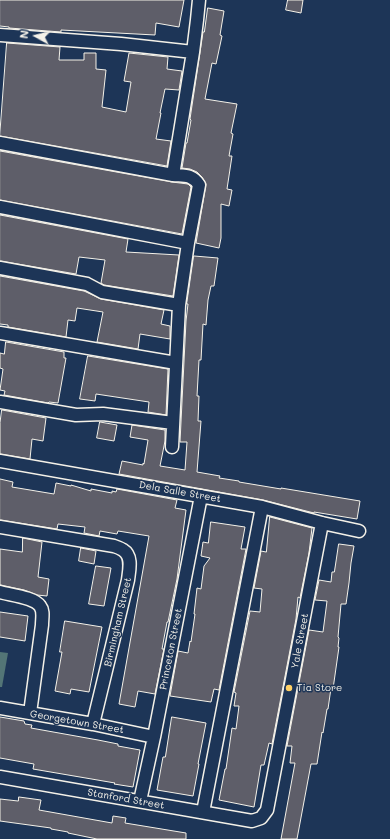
<!DOCTYPE html>
<style>
body{margin:0}
#map{position:relative;width:390px;height:839px;overflow:hidden;background:#1d3557;font-family:Mali,sans-serif}
canvas{display:block}
.north{position:absolute;left:16px;top:16px;width:40px;height:40px;-webkit-text-stroke:3px #1d3557;paint-order:stroke;rotate:278deg;font-size:11px;font-weight:700;line-height:16px;text-align:center;color:#f4f1e8}
.north::after{content:'';display:block;margin:auto;width:14px;height:18px;background:#f4f1e8;clip-path:polygon(50% 0,100% 100%,50% 72%,0 100%)}
</style>
<div id="map">
<canvas width="390" height="839"></canvas>
<div class="north">N</div>
</div>
<script>
const context = document.querySelector('canvas').getContext('2d');
context.lineJoin = 'round';
function fillPath(path, color) {
  context.fillStyle = color;
  context.fill(path, 'evenodd');
}
function strokePath(path, color, width, dash) {
  context.strokeStyle = color;
  context.lineWidth = width;
  context.lineCap = dash ? 'butt' : 'round';
  context.setLineDash(dash || []);
  context.stroke(path);
}
function write(font, color, halo, rows, align = 'center') {
  context.font = font + ' Mali,sans-serif';
  context.lineWidth = 3;
  context.setLineDash([]);
  context.textBaseline = 'middle';
  context.strokeStyle = halo;
  context.fillStyle = color;
  for (const [text, x, y, turn = 0] of rows) {
    context.save();
    context.translate(x, y);
    context.rotate((+turn || 0) * Math.PI / 180);
    context.textAlign = isNaN(turn) ? turn : align;
    if (halo) context.strokeText(text, 0, 0);
    context.fillText(text, 0, 0);
    context.restore();
  }
}
fillPath(new Path2D(`
 M0,652L8,653L2,687H0Z`), '#537576');
const building = new Path2D(`
 M0,0H184L179,27L156,23L155,35L61,30V32L9,28V27L0,26Z
 M288,0H303L301,13L286,10Z
 M208,8L224,11L220,35L222,36L216,64L212,63L205,99L237,104L231,133L233,134L229,156H232L227,189L232,190L229,206L221,204V238L219,248L196,243L206,184L202,177L197,172L190,169L182,168L186,143H187L191,120L190,119L203,32H204Z
 M7,43L60,47L59,60H84V53H96V69L106,70L102,107L126,112L131,82L124,81L129,53L168,57L167,69L182,71L179,90L165,89L160,113H161L156,139L171,141L167,166L0,136Z
 M0,151L172,182L188,184L191,187L182,234L0,200Z
 M0,215L128,239L126,252L179,255L173,296L104,285L101,283L105,260L79,257L76,274L0,261Z
 M194,256L218,258L214,286H211L208,300L206,325L203,324L201,360H199L197,396H199L198,421H201L197,472L220,476L219,478L239,481V482L281,489V488L360,501L357,519L314,512V513L263,500L119,474L122,461L143,465V463L144,464L148,440L130,437L132,425L165,430V441L160,466L185,470L187,442H180L186,321L188,304H187Z
 M0,276L84,291L101,299L164,310L161,324L170,326V339L140,334L138,349L97,342L103,312L77,308L75,321L68,320L66,337L8,327V325L0,324Z
 M6,342L64,352V358H66L58,403L49,402L48,403L4,395L5,391L0,390L3,369L0,368V353L4,354Z
 M88,356L168,369L166,415L148,412L149,402L96,394L95,401L80,399Z
 M2,410L46,418L43,441L32,439L30,459L0,454V423Z
 M100,422L117,425L114,441L97,438Z
 M0,479L13,482L12,487L54,494L56,483L71,486V485L91,491V489L112,493V491L116,492L117,489L177,500L175,508L186,510L177,579L168,622H167L162,649H164L155,694L138,691L135,707L119,704L149,536L118,531L117,534L100,531L99,536L84,533L85,527L58,524L57,529L0,520Z
 M270,517L312,528L309,553L300,598L298,597L296,619L272,744L269,743L264,765H261L254,807L219,800L225,769H226L232,728L236,729L239,706H234L236,693L234,692L250,611L260,612L262,589L254,588L261,551L266,552Z
 M211,522L245,527L241,549H246L219,690L214,689L211,702L170,696L178,651L188,653L190,641L191,642L195,614H194L197,588L201,589L204,566L210,558L201,556L203,542L208,543Z
 M23,538L42,542L38,577L49,579L47,596L37,595L24,590L0,585V549L22,552Z
 M339,544L354,546L351,563L349,583L346,604H341L338,637L339,638L338,647H339L333,689L331,688L328,709H327L323,733L322,732L317,764H311L297,839H281L295,763H290L292,746H287L309,630L323,632L327,601L315,600L319,580L331,582L332,572H334Z
 M81,548L96,551L94,564L79,561Z
 M96,566L111,568L104,606L89,604Z
 M0,612L28,616L25,641L0,637Z
 M65,621L102,627L89,692L71,689L70,694L55,691L62,652H60Z
 M0,717L24,721L25,724L32,725L31,728L98,740L118,744V746L140,750L133,787L114,784L115,783L33,769L34,764L0,758Z
 M172,717L206,723L198,764H199L193,796L157,790L163,757H165Z
 M19,797L41,800L39,810L112,823L113,816L126,818L125,823L186,833V839H97L68,833V832L51,829V828L0,821V799L18,801Z`);
fillPath(building, '#5e5e69');
strokePath(building, '#f4f1e8', 1);
const street = new Path2D(`
 M0,35L121,44L193,52
 M0,143L173,175C184,176 192,174 199,185L188,243L179,305L172,447
 M173,175L193,52L197,20L199,0
 M0,207L188,243
 M0,268L87,284L102,292L179,305
 M0,333L176,363
 M0,402L76,415L103,414L173,423
 M0,461L262,507L322,523L359,531
 M0,527L114,546C117,547 120,548 123,550C133,556 129,571 128,580L93,724
 M0,592C10,595 34,597 40,606C44,611 42,618 42,625L30,713
 M0,708L93,724L154,737
 M0,777L252,821L261,818L267,810L322,523
 M140,801L154,737L201,496
 M203,812L262,507`);
strokePath(street, '#f4f1e8', 15);
strokePath(street, '#1d3557', 12);
for (const [x, y, r, color] of [
 [289,688,4,"#ffd166"]
]) {
  const dot = new Path2D();
  dot.arc(x, y, r, 0, 2 * Math.PI);
  context.fillStyle = color;
  context.fill(dot);
  strokePath(dot, '#1d3557', 1.5);
}
write('10px', '#f4f1e8', '#1d3557', [
 ["Dela Salle Street",180,492,10],
 ["Birmingham Street",118,622,-77],
 ["Yale Street",300,641,-79],
 ["Princeton Street",171,649,-79],
 ["Georgetown Street",77,722,10],
 ["Stanford Street",126,799,10]
]);
write('10px', '#f4f1e8', '#1d3557', [
 ["Tia Store",297,688]
], 'left');
</script>
